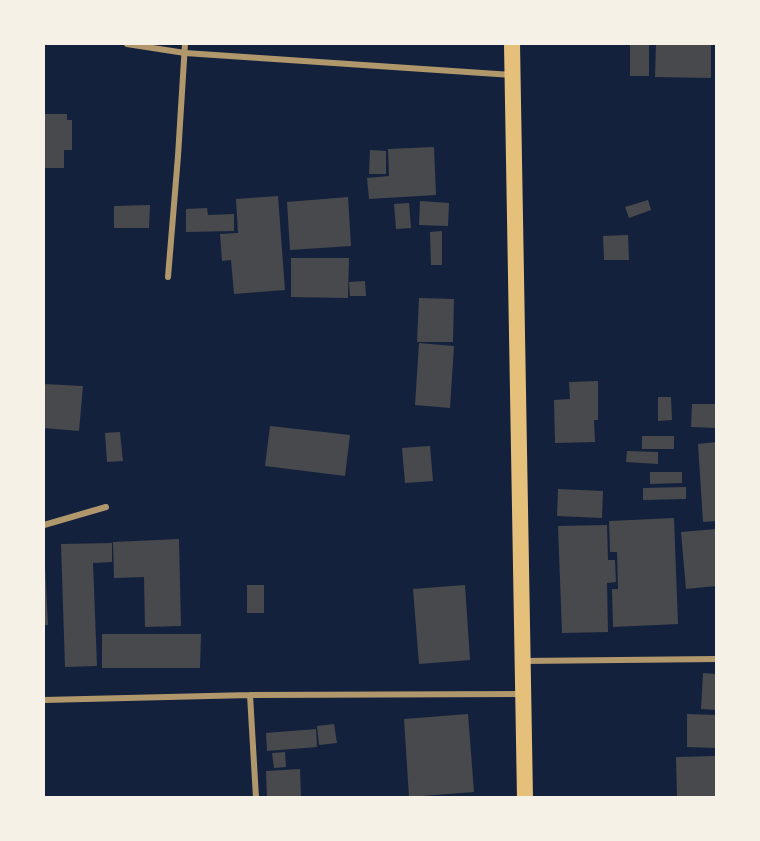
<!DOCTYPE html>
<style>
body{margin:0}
#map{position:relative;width:760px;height:841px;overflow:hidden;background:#14213d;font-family:"Roboto Condensed",sans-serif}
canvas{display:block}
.frame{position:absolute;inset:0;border:45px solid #f6f1e7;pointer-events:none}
</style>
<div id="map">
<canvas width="760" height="841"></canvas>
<div class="frame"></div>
</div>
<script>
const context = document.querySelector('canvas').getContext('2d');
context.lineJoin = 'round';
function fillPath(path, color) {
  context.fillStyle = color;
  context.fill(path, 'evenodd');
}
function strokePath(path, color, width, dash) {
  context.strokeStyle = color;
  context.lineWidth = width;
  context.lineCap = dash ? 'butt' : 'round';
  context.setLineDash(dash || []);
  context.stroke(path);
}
fillPath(new Path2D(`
 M630,44H649V76H630Z
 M656,44H711V78L655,77Z
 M44,114H67V120H72V150H64V168H44Z
 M434,147L436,195L369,199L367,178L389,176L388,149Z
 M370,150L386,151V174H369Z
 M278,196L285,290L234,294L231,260L222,261L220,234L238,233L236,199Z
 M348,197L351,246L290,250L287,202Z
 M648,200L651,210L629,218L625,207Z
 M420,201L449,203L448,226L419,225Z
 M409,203L411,228L396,229L394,204Z
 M150,205L149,228H114V206Z
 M207,208L208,215L234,214V231L186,232V209Z
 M442,231V265H431L430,232Z
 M628,235L629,260H604L603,236Z
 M291,258H349L348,298L291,297Z
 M365,281L366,296H350L349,282Z
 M419,298L454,299L453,342H417Z
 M419,343L454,346L450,408L415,405Z
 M598,381V420H594L595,442L555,443L554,400L570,399L569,382Z
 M44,384L83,386L79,431L44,428Z
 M658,397H671L672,420L658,421Z
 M692,404H716V428L691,427Z
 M270,426L350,435L345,476L265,466Z
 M120,432L123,461L107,462L105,433Z
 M642,436H674V449H642Z
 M716,442V521L703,522L698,444Z
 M430,446L433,481L405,483L402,448Z
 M627,451L658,452V464L626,462Z
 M650,472H682V483L650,484Z
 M686,487V499L643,500V488Z
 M558,489L603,491L602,518L557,516Z
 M674,518L678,624L613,627L612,589H618L617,552H610L609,521Z
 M607,525L608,560H615L616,582L607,583L608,632L562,633L558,526Z
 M716,529V586L686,589L681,532Z
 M179,539L181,626L145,627L144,577L114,578L113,542Z
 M112,543V562L93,563L97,666L65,667L61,544Z
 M44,566H45L48,625H44Z
 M247,585H264V613H247Z
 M465,585L470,660L419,664L413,589Z
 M102,634H201L200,668H102Z
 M703,673L716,674V710L701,709Z
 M468,714L474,792L409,797L404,719Z
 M687,714L716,715V748L687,747Z
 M334,724L337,743L319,745L317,726Z
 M316,729L317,747L267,751L266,733Z
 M285,752L286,767L274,768L272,753Z
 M716,756V798H677L676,757Z
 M300,769L301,798H267L266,771Z`), '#48494c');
strokePath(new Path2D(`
 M127,44L185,53L512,75
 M168,277L178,156L185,44
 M44,525L106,507
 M523,661L716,659
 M250,695L256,798
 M44,700L250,695L523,694`), '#b1986c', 6);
strokePath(new Path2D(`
 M512,44L525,798`), '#e5c07b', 16);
</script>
